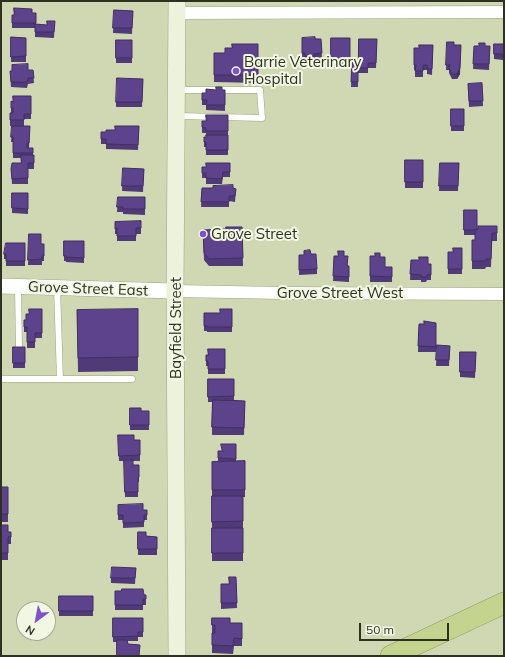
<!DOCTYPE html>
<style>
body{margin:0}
#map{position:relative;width:505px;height:657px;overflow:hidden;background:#d0d8b3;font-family:Mulish,sans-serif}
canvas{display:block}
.frame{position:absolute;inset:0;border:2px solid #2e3122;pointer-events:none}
.north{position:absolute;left:16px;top:601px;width:40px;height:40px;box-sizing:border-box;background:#f2f7e4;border:1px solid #a4a896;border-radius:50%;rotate:212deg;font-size:11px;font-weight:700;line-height:16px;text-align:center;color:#2e3122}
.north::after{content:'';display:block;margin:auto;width:14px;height:18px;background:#8051ca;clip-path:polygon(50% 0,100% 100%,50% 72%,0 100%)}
.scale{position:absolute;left:359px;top:623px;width:90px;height:18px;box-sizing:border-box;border:2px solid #2e3122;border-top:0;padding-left:5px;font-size:12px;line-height:14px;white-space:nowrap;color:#2e3122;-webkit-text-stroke:3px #f2f7e4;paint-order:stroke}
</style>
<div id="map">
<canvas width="505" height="657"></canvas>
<div class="frame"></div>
<div class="north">N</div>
<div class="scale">50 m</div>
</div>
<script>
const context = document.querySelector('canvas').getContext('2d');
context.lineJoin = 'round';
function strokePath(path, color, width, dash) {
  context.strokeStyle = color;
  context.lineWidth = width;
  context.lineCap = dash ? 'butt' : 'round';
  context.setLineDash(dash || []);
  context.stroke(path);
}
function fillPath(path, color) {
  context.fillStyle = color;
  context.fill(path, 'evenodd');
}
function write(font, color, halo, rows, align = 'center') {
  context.font = font + ' Mulish,sans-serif';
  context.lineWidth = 4;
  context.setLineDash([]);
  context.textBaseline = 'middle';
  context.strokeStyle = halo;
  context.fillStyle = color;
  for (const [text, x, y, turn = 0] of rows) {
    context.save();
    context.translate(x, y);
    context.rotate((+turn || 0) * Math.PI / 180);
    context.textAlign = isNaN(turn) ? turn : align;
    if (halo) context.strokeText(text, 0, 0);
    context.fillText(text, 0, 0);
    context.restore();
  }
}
const service = new Path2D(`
 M177,90H260L262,118L178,116
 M18,287L19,351
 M57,288L60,379H132
 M1,379H60`);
const minor = new Path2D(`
 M177,13L504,12
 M175,291L283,293L504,294`);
const tertiary = new Path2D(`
 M1,286L175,291`);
const secondary = new Path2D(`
 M177,656L175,291L177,1`);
const motorway = new Path2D(`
 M391,656L504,603`);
strokePath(service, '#9ba37f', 7);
strokePath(minor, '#9ba37f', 13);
strokePath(tertiary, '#9ba37f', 16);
strokePath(secondary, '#9ba37f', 18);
strokePath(motorway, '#909a68', 22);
strokePath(service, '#fff', 6);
strokePath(minor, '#fff', 12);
strokePath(tertiary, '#fff', 15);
strokePath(secondary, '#edf2dd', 17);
strokePath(motorway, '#c4d38e', 21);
fillPath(new Path2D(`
 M114,10L133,11L132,34L113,33Z
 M32,13H36V24L47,25L55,21L54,38L35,37V28H12V15Z
 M11,37L26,38V62H11Z
 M302,38L321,39L322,59H314V62H305V58H302Z
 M331,38H350V68H331Z
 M377,39L376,68H368V73H358V87H351L352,60H358Z
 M116,40H132V63H116Z
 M447,42L454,45L460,74L457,79H452L449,73V70H446Z
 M258,44V83L214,82V53H225L232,48Z
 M494,44H504V69L503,60L494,59Z
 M433,45L432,75L427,74V70H423V77H415V70H414V48H419Z
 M474,46H490L489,70L473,69Z
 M33,70L34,83L28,84L27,88L11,87L10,71Z
 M143,79L142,107H116V102Z
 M482,83L483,106L469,107L468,84Z
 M222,90H225V111L206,110V105H202V93H206Z
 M31,96V119H24V126H10V113H11V101L13,102Z
 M451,109H464V131H451Z
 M228,115V155H206V147H204V137H206V133H202V121H206Z
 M12,126H30L29,148H33V155H34V169H28V184H12L11,169L21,163V158H13V142H11Z
 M139,126L138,150L106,149V144H101V132H106Z
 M405,160H423V188H405Z
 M230,163V177H223L222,184H206V178H202V173L206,167Z
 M440,163H459L458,191H439Z
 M123,168L144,169L143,192L122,191Z
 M202,188H233L236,189L235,202L229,201V207H201Z
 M12,193H28V214L12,213Z
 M118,197H145V215L123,214V212H117Z
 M464,210L477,229L497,226V241H492L491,267H486L485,269H472V240H475V235H464Z
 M141,221V234H136V241H117V234H115V222Z
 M242,227L243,266H209L204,260L203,230L226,229Z
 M29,234L41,244H44V261H42V265H28Z
 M64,241H84V263L66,262V261H64Z
 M25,243V266H6V259H4V254Z
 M462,248V274H448V252H453Z
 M311,254L317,269V274L299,275V260Z
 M334,256H344L348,266H349V282L333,281Z
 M370,256L380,257L385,267H392V282H370Z
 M411,260L428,264H431V280H427L426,282H421V280H410Z
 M42,309V338H35V348H27V332H24V320H26L29,314Z
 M138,309V371L78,372L77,310Z
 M232,309V332H207V331H204V313H220Z
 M436,323V352H418L419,324Z
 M437,345L450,346L449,366H436Z
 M13,347H25V368H13Z
 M225,349V374H208V366H206V355H208Z
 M460,352H476L475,378L460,377Z
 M208,379H234V400L245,401L244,435H212V402H208Z
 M130,408L141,411H149V430H130Z
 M118,435L134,440H140V461H133V465H139V482H138V497H125L124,461H119Z
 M236,444V461H245V497H243V561H212V462L218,461V451H221Z
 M1,487H8V522H1Z
 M118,505L143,510H147V520H144V527L123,528V520H118Z
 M1,525L8,532H11V544H8V560H1Z
 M138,532L146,536L157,537V555H138Z
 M136,568L135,584L111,583V578Z
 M236,577L237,608L221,609V584H229Z
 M115,591L146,595V605H143V610H115Z
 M59,596H93V616H59Z
 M113,618H143V637H138V641H127L128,644L139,656L117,642H113Z
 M212,618L230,623H242V646H234L233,654L212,653V633H215H212Z`), '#503a78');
fillPath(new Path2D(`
 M461,45L460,74L457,79V74Z`), '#412f62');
const building = new Path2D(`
 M14,8L32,9V13H36V23H12V15H14Z
 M114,10L133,11L132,28H113Z
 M47,21H55L54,32H35V24L47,25Z
 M11,37L26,38V56L11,57Z
 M315,37V39H321L322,53L314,54V56L305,57V53H302V38Z
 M331,38H350V63H331Z
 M359,39H377L376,63H368V68H358V82H351L352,60H358Z
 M116,40H132V58H116Z
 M447,42H454V45H461L460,68L457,74H452L449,68L450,65H446Z
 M479,43H485V46H490L489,64H473L474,46H479Z
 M232,44H258V75H214V53H225V48H232Z
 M494,44H504V64L503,54H494Z
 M419,45H433L432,69H427V65H423V71H415L416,65H414V48H419Z
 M28,64V70H33L34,78H28L27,82H11L10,71H12V65Z
 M117,78L143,79L142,102H116Z
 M482,83L483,101H469L468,84Z
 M216,87H222V90H225V105H206L207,100H202V93H206V89L216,90Z
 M13,96H31V114H24V120H10V113H13V108H11V101L13,102Z
 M451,109H464V126H451Z
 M206,115H228V131H206V128L202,127V121H206Z
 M12,126H30L29,143H27V148H33V153H13V137H11Z
 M115,126H139L138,145L106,144V139H101V132H106V130H115Z
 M206,135H228V150H206V142H204V137H206Z
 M21,155H34V163H28V178L12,179L11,169L12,163H21Z
 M405,160H423V182H405Z
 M206,163H230V172H223L222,179L206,178V173H202V167H206Z
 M440,163H459L458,186H439Z
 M123,168L144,169L143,186H122Z
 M233,185V188L236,189L235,196H229V202H201L202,188H213V186Z
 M12,193H28V209L12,208Z
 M118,197H145V209H123V207H117Z
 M464,210H477V230H464Z
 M141,221V228H136V236H117V228L115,229V222Z
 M478,226H497V233H492L491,259H486L485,261H472V240H475V231L478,228Z
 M226,227H242L243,258L209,259L204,253L203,230L226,229Z
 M29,234H41V244H44V256H42V259L28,260Z
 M64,241H84V258L66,257V256H64Z
 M6,243H25V261H6V254H4Z
 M453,248H462V269H448V252H453Z
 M310,250L311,254H316L317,269L299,270V255H304V251Z
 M338,251H344V256H348L347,266H349V277L333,276L334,256H338Z
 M375,253H380V257H385V267H392V277L370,276V256H375Z
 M419,257H428V264H431V275H427L426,277H421V275L410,274L411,260H419Z
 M29,309H42V333H35V342H27V327H24V320H26V314H29Z
 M138,309V357L78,358L77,310Z
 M220,309H232V327H207V326H204V313H220Z
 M424,321L436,323V347L418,346L419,324H424Z
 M437,345L450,346L449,360H436Z
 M13,347H25V363H13Z
 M208,349H225V369H208V361H206V355H208Z
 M460,352H476L475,372H460Z
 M208,379H234V396L208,397Z
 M213,400L245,401L244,428L212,427Z
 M130,408H141V411H149V425H130Z
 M118,435H134V440H140V455L119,456Z
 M221,444H236V459L218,458V451H222Z
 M124,460H133V465H139V477H138V492H125Z
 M245,461V490H212V462Z
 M1,487H8V514H1Z
 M212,496H243V521L212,522Z
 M143,504V510H147V515H144V522L123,523V515H118V505Z
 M1,525H8V532H11V537H8V553H1Z
 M212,528H243V553H212Z
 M138,532H146V536L157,537V549H138Z
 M112,567L136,568L135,578H111Z
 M229,577H236L237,603H221V584H229Z
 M122,589H143L144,595H146V599H143V605H115V591H121Z
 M59,596H93V611H59Z
 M113,618H143V632H138V636L113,637Z
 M212,618H230V623H242V639L234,638L233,646L212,645V633H215V625H212Z
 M117,640H127L128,644L140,645L139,656H117Z`);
fillPath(building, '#5d438c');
strokePath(building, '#412f62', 1);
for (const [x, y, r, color] of [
 [236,71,4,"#8051ca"],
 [203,234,4,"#8051ca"]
]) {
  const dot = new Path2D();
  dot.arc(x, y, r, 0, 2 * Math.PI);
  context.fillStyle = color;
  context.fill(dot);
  strokePath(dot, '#f2f7e4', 1.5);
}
write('15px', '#2e3122', '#f2f7e4', [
 ["Barrie Veterinary",244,62],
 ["Hospital",244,79],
 ["Grove Street",211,234]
], 'left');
write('15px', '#2e3122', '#f2f7e4', [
 ["Grove Street East",88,289,2],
 ["Grove Street West",340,293],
 ["Bayfield Street",176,328,-90]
]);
</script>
